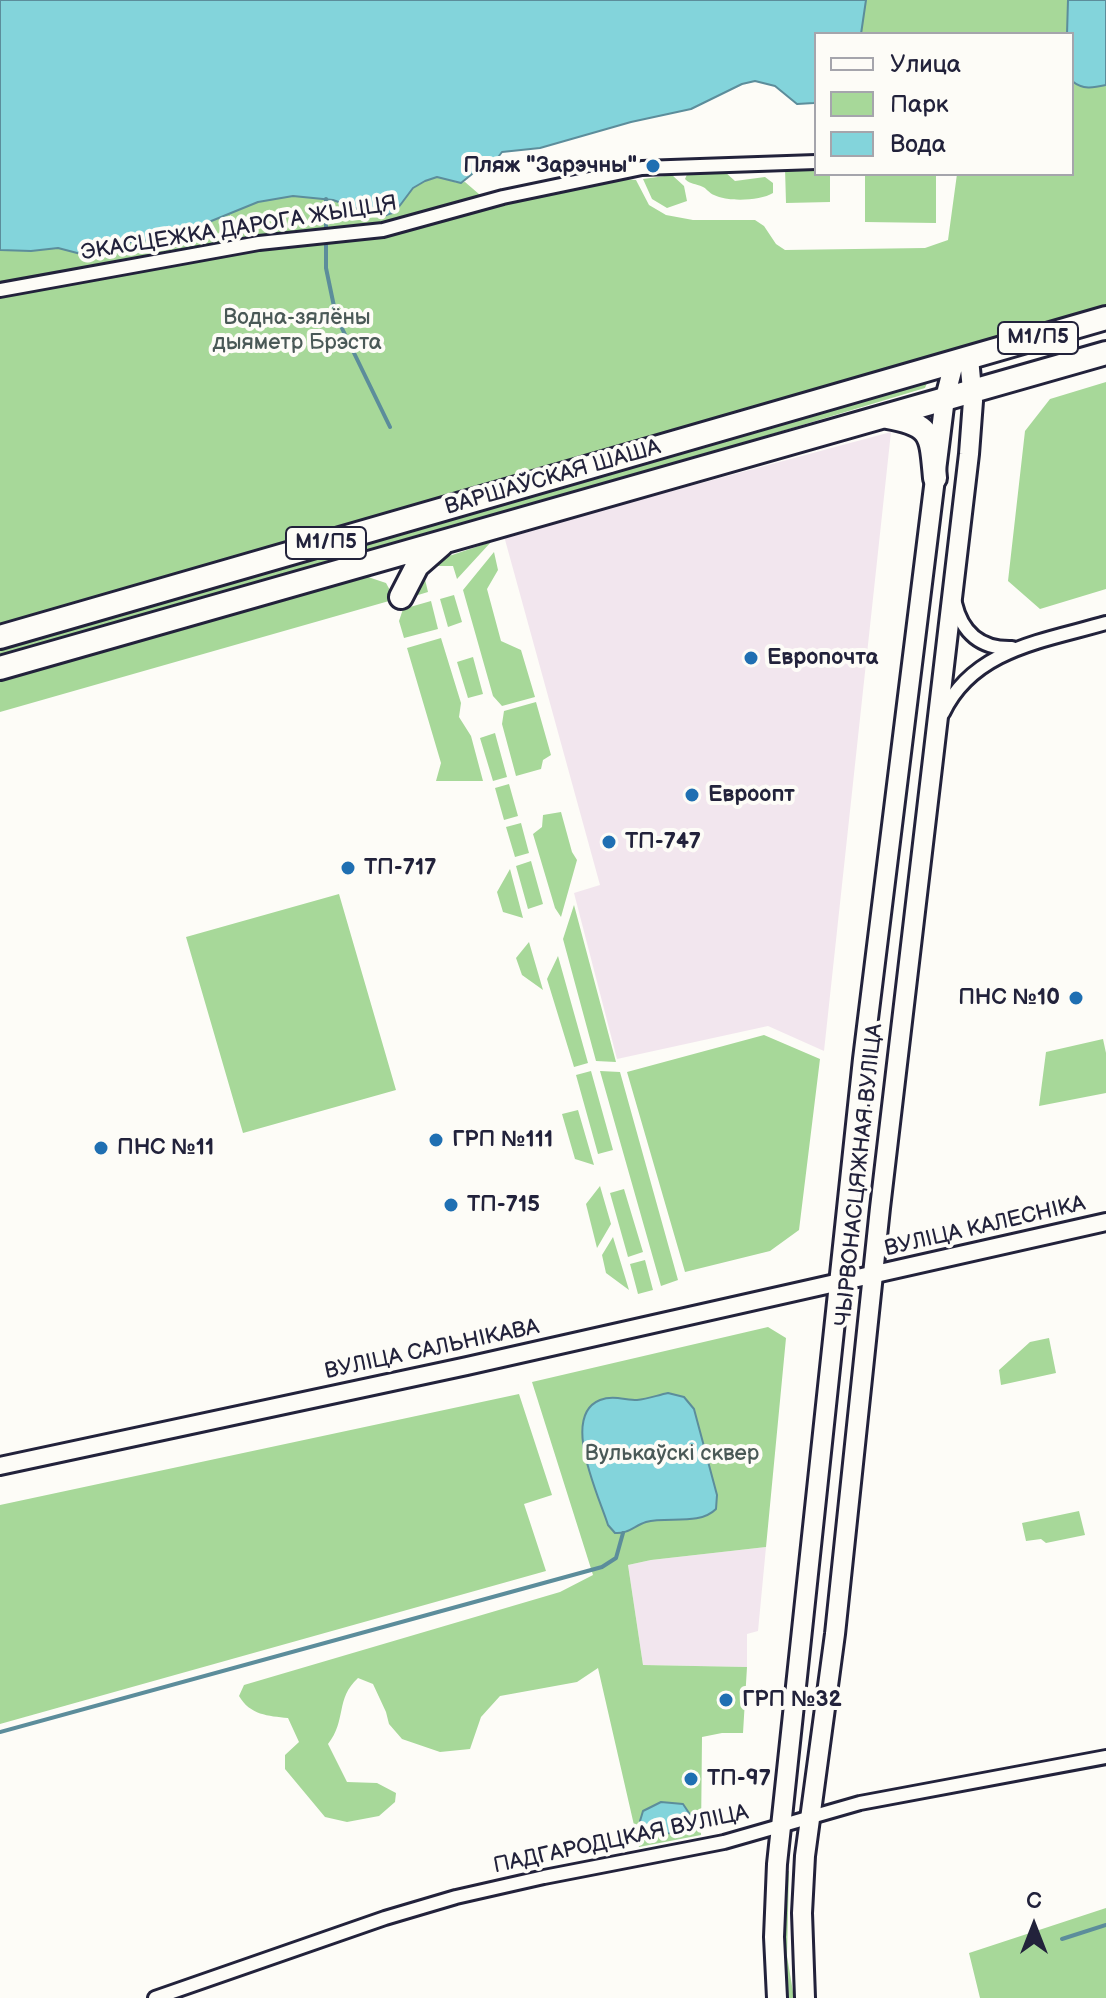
<!DOCTYPE html>
<meta charset="utf-8">
<style>
body{margin:0}
#map{position:relative;width:1106px;height:1998px;overflow:hidden;background:#fdfcf7;font-family:"Balsamiq Sans",sans-serif}
canvas{display:block}
.legend{position:absolute;left:814px;top:32px;width:260px;height:144px;box-sizing:border-box;background:#fdfcf7;border:2px solid #a5a5ac;margin:0;padding:10px 14px;list-style:none;font-size:24px;color:#22223b}
.legend li{display:flex;align-items:center;gap:16px;height:40px}
.legend b{width:40px;border:2px solid #a5a5ac}
.north{position:absolute;left:994px;top:1886px;width:80px;height:80px;-webkit-text-stroke:6px #fdfcf7;paint-order:stroke;rotate:0deg;font-size:22px;font-weight:700;line-height:32px;text-align:center;color:#22223b}
.north::after{content:'';display:block;margin:auto;width:28px;height:36px;background:#22223b;clip-path:polygon(50% 0,100% 100%,50% 72%,0 100%)}
</style>
<div id="map">
<canvas width="1106" height="1998"></canvas>
<ul class="legend">
<li><b style="height:10px;background:#fdfcf7"></b>Улица</li>
<li><b style="height:22px;background:#a7d899"></b>Парк</li>
<li><b style="height:22px;background:#83d4db"></b>Вода</li>
</ul>
<div class="north">С</div>
</div>
<script>
const context = document.querySelector('canvas').getContext('2d');
context.lineJoin = 'round';
function fillPath(path, color) {
  context.fillStyle = color;
  context.fill(path, 'evenodd');
}
function strokePath(path, color, width, dash) {
  context.strokeStyle = color;
  context.lineWidth = width;
  context.lineCap = dash ? 'butt' : 'round';
  context.setLineDash(dash || []);
  context.stroke(path);
}
function write(font, color, halo, rows, align = 'center') {
  context.font = font + ' "Balsamiq Sans",sans-serif';
  context.lineWidth = 8;
  context.setLineDash([]);
  context.textBaseline = 'middle';
  context.strokeStyle = halo;
  context.fillStyle = color;
  for (const [text, x, y, turn = 0] of rows) {
    context.save();
    context.translate(x, y);
    context.rotate((+turn || 0) * Math.PI / 180);
    context.textAlign = isNaN(turn) ? turn : align;
    if (halo) context.strokeText(text, 0, 0);
    context.fillText(text, 0, 0);
    context.restore();
  }
}
fillPath(new Path2D(`
 M891,432L824,1051L768,1026L617,1059L574,893L600,885L504,536Z
 M766,1547L758,1631L747,1634V1667L643,1665L628,1565L651,1560Z`), '#f2e6ee');
fillPath(new Path2D(`
 M866,0H1106V308L0,632V250L31,251L58,248L76,253H86L96,247L122,245L186,232L258,202L293,196L333,200L381,217L390,215L413,188L424,181L437,177L458,183L465,182L487,201L497,205L625,179L636,180L649,205L666,215L693,220H755L764,226L776,244L785,250L925,248L948,240L957,174H1072V34H861Z
 M785,168H816V174H830V202L786,203Z
 M700,170L725,172L735,181L765,177L773,183V193C760,201 727,202 714,195C709,193 707,189 703,187C695,183 691,185 685,179L688,172Z
 M865,174H936V223L865,222Z
 M672,175L684,186L687,201L667,208L652,199L643,179Z
 M923,381L927,383L925,388L530,507L0,658V648Z
 M1106,382V589L1040,609L1008,581L1025,431L1050,399Z
 M491,542L457,579L453,566H435L424,575L428,592L408,598L428,563Z
 M494,552L498,570L487,589L501,641L521,650L535,697L502,706L493,696L463,590Z
 M368,577L386,583L392,594L389,601L0,712V681Z
 M454,595L462,622L448,627L440,599Z
 M431,601L438,629L404,638L399,621L403,609Z
 M441,638L461,703L459,717L471,736L483,781H436L441,763L407,648Z
 M473,657L483,694L468,698L457,662Z
 M536,702L551,755L543,760L541,769L516,776L502,724L504,711Z
 M495,733L507,777L493,781L480,738Z
 M509,784L518,816L504,820L495,788Z
 M561,812L572,852L577,860L561,917L555,908L533,834L542,827L543,815Z
 M521,823L529,853L515,857L506,827Z
 M531,861L543,904L528,909L516,866Z
 M510,869L523,918L503,912L497,892Z
 M339,894L396,1090L243,1133L186,937Z
 M574,905L616,1062L596,1061L563,939Z
 M529,942L543,990L522,975L516,958Z
 M558,956L588,1063L574,1067L547,979Z
 M764,1035L820,1059L799,1230L770,1251L685,1272L627,1072Z
 M1103,1039L1106,1053V1093L1039,1106L1046,1052Z
 M591,1071L613,1150L598,1154L576,1075Z
 M600,1071L620,1072L678,1280L661,1286Z
 M578,1110L594,1165L575,1159L562,1114Z
 M600,1186L611,1224L597,1248L586,1204Z
 M624,1189L643,1252L628,1257L610,1193Z
 M613,1237L629,1290L606,1273L602,1255Z
 M645,1260L653,1290L638,1294L630,1264Z
 M768,1327L786,1338L766,1547L651,1560L628,1565L643,1665L747,1667L743,1733H722L702,1737L701,1835L639,1847L598,1668L577,1682L500,1696L481,1717L470,1749L440,1752L402,1739L389,1724L386,1712L373,1684L358,1678C335,1699 347,1720 328,1744L347,1782L377,1783L396,1793L395,1802L379,1816L347,1822L325,1817L285,1769V1755L299,1742L288,1718C268,1716 250,1715 239,1696L244,1685L560,1592L593,1575L532,1382Z
 M1049,1338L1056,1373L1001,1385L999,1370L1030,1342Z
 M519,1394L552,1495L524,1504L546,1571L0,1724V1505Z
 M1079,1511L1085,1535L1046,1543L1041,1539L1026,1541L1022,1523Z
 M785,1871H789L787,1956L794,1998H787L784,1955Z
 M1106,1908V1998H980L969,1953Z`), '#a7d899');
const water = new Path2D(`
 M0,0H866L861,34H816V102L814,103L797,104L775,86L755,81L742,84L691,109L631,122L540,148L502,152L492,165L477,170L461,183L437,177L425,181L413,188L395,212L381,217L333,200L293,196L258,202L172,237L96,247L81,254L58,248L31,251L0,250Z
 M1068,0H1106V85C1093,88 1083,90 1072,81V34H1067Z
 M668,1393L684,1397L694,1409L717,1495L716,1509C699,1526 668,1516 646,1522C634,1526 628,1534 615,1533L608,1525C599,1496 560,1416 600,1400C613,1395 625,1400 637,1400C648,1399 658,1395 668,1393Z
 M661,1802L683,1804L691,1816L689,1826C676,1835 657,1836 643,1830L640,1821L643,1811Z`);
fillPath(water, '#83d4db');
strokePath(water, '#5c8d9b', 2);
strokePath(new Path2D(`
 M326,199V268L336,316L390,427
 M0,1732L602,1567L616,1558L623,1533
 M1062,1939L1106,1925`), '#5c8d9b', 4);
const minor = new Path2D(`
 M0,290L259,243L383,230L503,197L642,168L816,162
 M955,603C962,633 981,649 1012,648
 M943,713C973,649 1044,641 1106,623
 M155,1998L385,1918L456,1897L544,1877L724,1842L860,1803L1106,1757`);
const tertiary = new Path2D(`
 M0,1466L467,1366L1106,1222`);
const secondary = new Path2D(`
 M777,1998L774,1937L777,1864L863,1059L945,398L954,363
 M805,1998L802,1913L805,1856L835,1634L880,1208L969,454L973,401L969,358`);
const trunk = new Path2D(`
 M887,417C933,425 931,435 935,478
 M401,597L417,566L441,545
 M0,637L1106,318
 M0,668L1106,353`);
strokePath(minor, '#22223b', 18);
strokePath(tertiary, '#22223b', 22);
strokePath(secondary, '#22223b', 24);
strokePath(trunk, '#22223b', 28);
strokePath(minor, '#fdfcf7', 12);
strokePath(tertiary, '#fdfcf7', 16);
strokePath(secondary, '#fdfcf7', 18);
strokePath(trunk, '#fdfcf7', 22);
for (const [x, y, r, color] of [
 [653,166,8,"#1f6fb2"],
 [751,658,8,"#1f6fb2"],
 [692,795,8,"#1f6fb2"],
 [609,842,8,"#1f6fb2"],
 [348,868,8,"#1f6fb2"],
 [1076,998,8,"#1f6fb2"],
 [436,1140,8,"#1f6fb2"],
 [101,1148,8,"#1f6fb2"],
 [451,1205,8,"#1f6fb2"],
 [726,1700,8,"#1f6fb2"],
 [691,1779,8,"#1f6fb2"]
]) {
  const dot = new Path2D();
  dot.arc(x, y, r, 0, 2 * Math.PI);
  context.fillStyle = color;
  context.fill(dot);
  strokePath(dot, '#fdfcf7', 3);
}
for (const [x, y, w] of [
 [1038,338,80],
 [326,543,80]
]) {
  const box = new Path2D();
  box.roundRect(x - w / 2, y - 16, w, 32, 6);
  context.fillStyle = '#fdfcf7';
  context.fill(box);
  strokePath(box, '#22223b', 2);
}
write('bold 20px', '#22223b', null, [
 ["М1/П5",1038,338],
 ["М1/П5",326,543]
]);
write('bold 22px', '#22223b', '#fdfcf7', [
 ["Пляж \"Зарэчны\"",637,166,"right"],
 ["Европочта",767,658],
 ["Евроопт",708,795],
 ["ТП-747",625,842],
 ["ТП-717",364,868],
 ["ПНС №10",1060,998,"right"],
 ["ГРП №111",452,1140],
 ["ПНС №11",117,1148],
 ["ТП-715",467,1205],
 ["ГРП №32",742,1700],
 ["ТП-97",707,1779]
], 'left');
write('22px', '#22223b', '#fdfcf7', [
 ["ЭКАСЦЕЖКА ДАРОГА ЖЫЦЦЯ",239,229,-9],
 ["ВАРШАЎСКАЯ ШАША",553,478,-16],
 ["ЧЫРВОНАСЦЯЖНАЯ ВУЛІЦА",860,1175,-84],
 ["ВУЛІЦА КАЛЕСНІКА",985,1227,-13],
 ["ВУЛІЦА САЛЬНІКАВА",432,1350,-12],
 ["ПАДГАРОДЦКАЯ ВУЛІЦА",621,1840,-12]
]);
write('22px', '#4a5957', '#fdfcf7', [
 ["Водна-зялёны",297,318],
 ["дыяметр Брэста",297,343],
 ["Вулькаўскі сквер",672,1454]
]);
</script>
